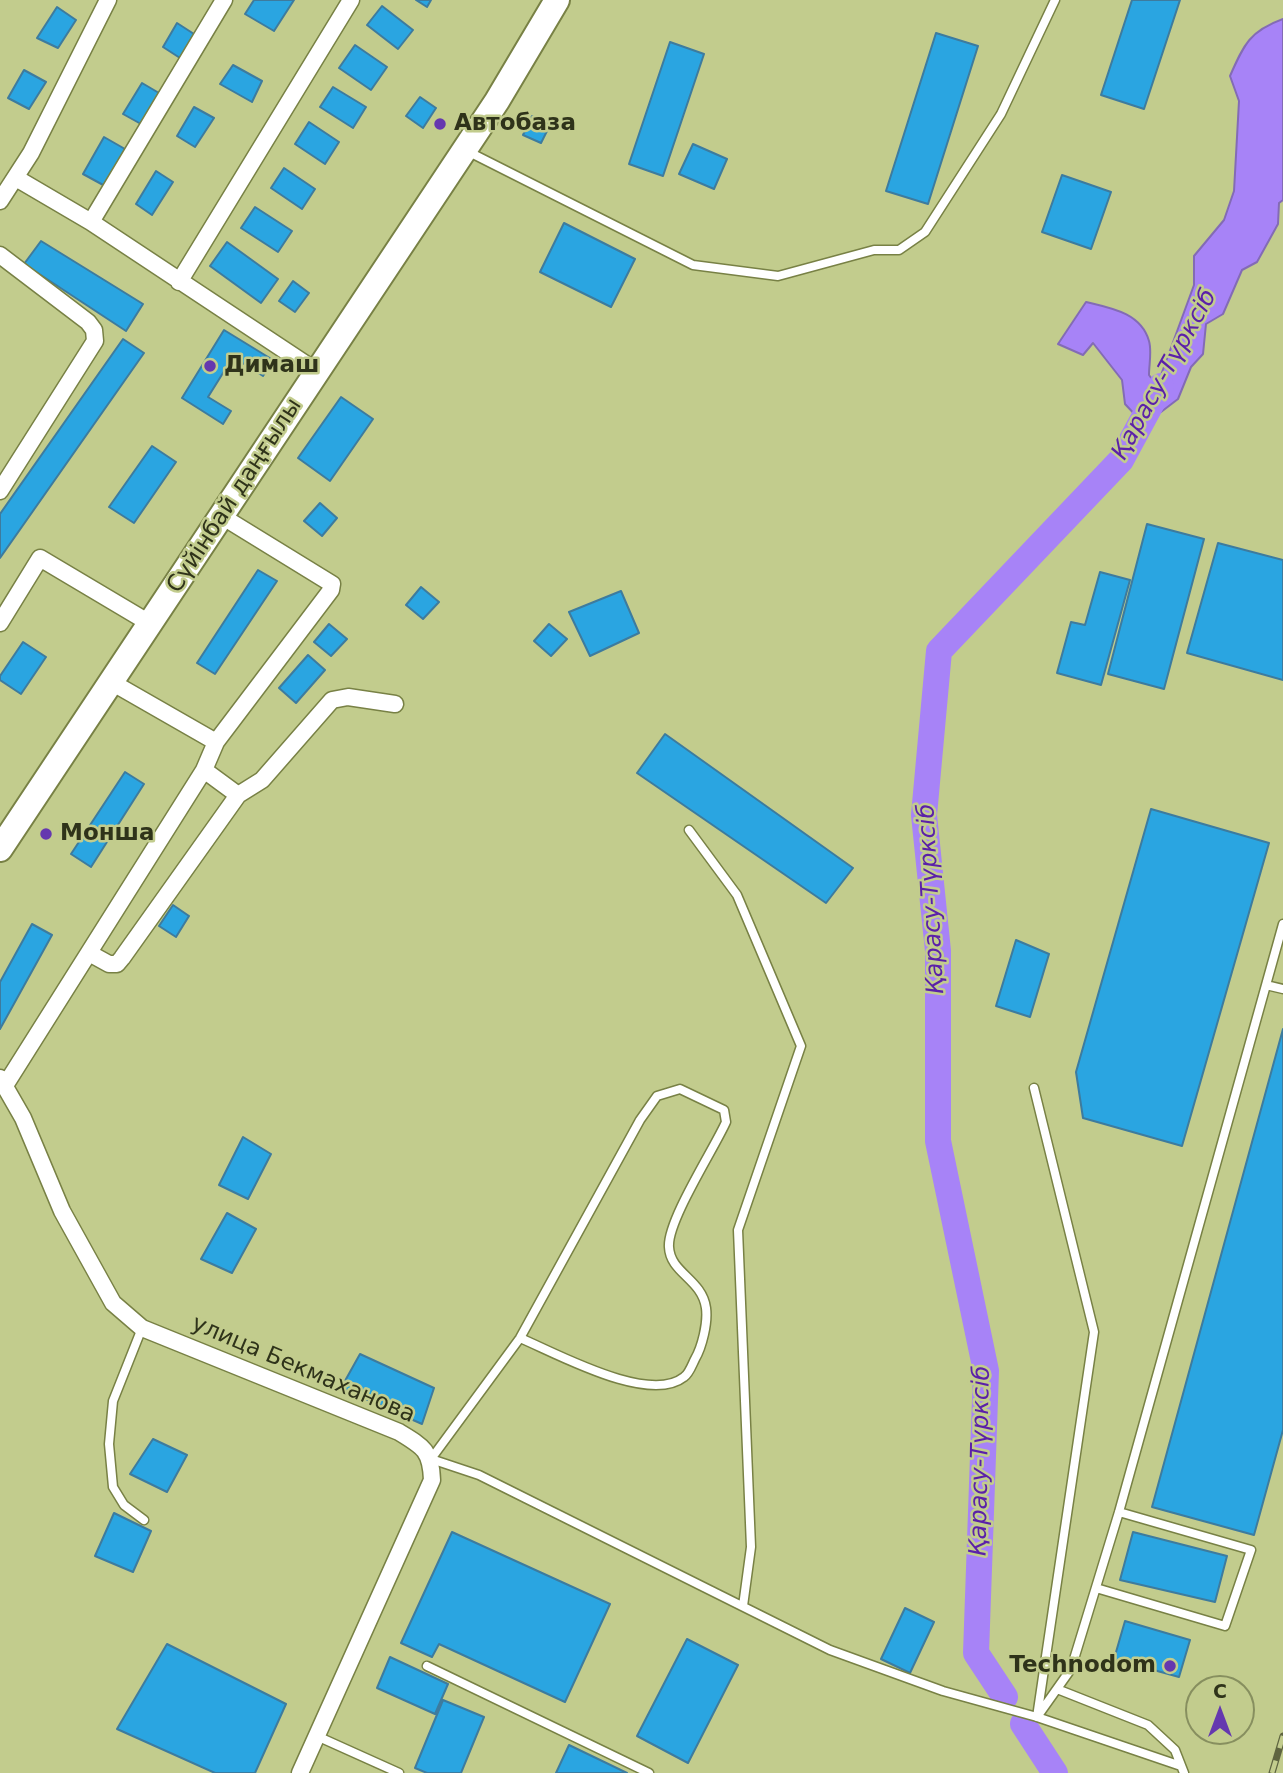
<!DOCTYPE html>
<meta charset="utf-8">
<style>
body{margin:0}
#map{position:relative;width:1283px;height:1773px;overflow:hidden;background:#c2cc8d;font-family:"DejaVu Sans",sans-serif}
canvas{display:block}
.north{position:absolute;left:1185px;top:1675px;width:70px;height:70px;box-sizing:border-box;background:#c2cc8d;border:2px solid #878f5f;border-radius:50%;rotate:0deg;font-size:19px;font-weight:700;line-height:28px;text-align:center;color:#2f331a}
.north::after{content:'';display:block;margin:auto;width:24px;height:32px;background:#6538af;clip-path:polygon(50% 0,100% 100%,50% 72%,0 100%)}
</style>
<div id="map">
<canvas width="1283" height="1773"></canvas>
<div class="north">С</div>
</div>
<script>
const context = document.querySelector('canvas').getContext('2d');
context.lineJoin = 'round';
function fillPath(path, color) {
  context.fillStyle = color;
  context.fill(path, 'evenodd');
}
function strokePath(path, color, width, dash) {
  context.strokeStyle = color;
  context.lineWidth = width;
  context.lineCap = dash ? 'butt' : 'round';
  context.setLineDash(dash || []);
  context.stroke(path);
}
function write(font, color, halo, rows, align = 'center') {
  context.font = font + ' "DejaVu Sans",sans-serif';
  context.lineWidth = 5;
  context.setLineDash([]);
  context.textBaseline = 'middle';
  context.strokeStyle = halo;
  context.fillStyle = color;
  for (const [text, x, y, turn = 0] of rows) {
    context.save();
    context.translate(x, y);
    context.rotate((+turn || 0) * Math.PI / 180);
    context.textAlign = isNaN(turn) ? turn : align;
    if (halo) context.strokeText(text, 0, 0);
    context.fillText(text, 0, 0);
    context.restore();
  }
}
const water = new Path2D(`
 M1283,19V200L1279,203L1278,224L1257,262L1242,270L1223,314L1206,324L1203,354L1191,367L1178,399L1161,412L1139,419L1125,404L1122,380L1093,343L1083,355L1058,344L1086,302C1111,308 1141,313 1149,341C1152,351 1149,365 1149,375L1154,382L1161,375L1194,285V256L1224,220L1234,191L1239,101L1230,76C1244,44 1250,31 1283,19Z`);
fillPath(water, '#a783f7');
strokePath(water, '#836bb5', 2);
strokePath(new Path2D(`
 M1005,1697L976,1653L986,1371L938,1141V951L924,815L939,651L1121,460L1161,386
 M1023,1724L1055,1773`), '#a783f7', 26);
const building = new Path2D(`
 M254,0H294L274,31L245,14Z
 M416,0H431L427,7Z
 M1132,0H1180L1144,109L1101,95Z
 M382,6L413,30L398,49L367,25Z
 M57,7L76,20L58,48L37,38Z
 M177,23L194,34L180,58L163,47Z
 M936,33L978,46L928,204L886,191Z
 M670,42L704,54L663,176L629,164Z
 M355,45L387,67L371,90L339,68Z
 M233,65L262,81L252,102L220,84Z
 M24,70L46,82L29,109L8,98Z
 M142,83L159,93L141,124L123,114Z
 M333,87L366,107L353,128L320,107Z
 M420,97L436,108L423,128L406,116Z
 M194,107L214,118L195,147L177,136Z
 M532,116L550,125L541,143L523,135Z
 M309,122L339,142L325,164L295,144Z
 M104,137L125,149L105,186L83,174Z
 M693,144L727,159L714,189L679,174Z
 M284,168L315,189L302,209L271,188Z
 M156,171L173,182L152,215L136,204Z
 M1062,175L1111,192L1091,249L1042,232Z
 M255,207L292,231L278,252L241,228Z
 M564,223L635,259L611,307L540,272Z
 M41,241L143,304L126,331L24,264Z
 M227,242L278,279L261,303L210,266Z
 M293,281L309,293L295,312L279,301Z
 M224,330L273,360L263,376L233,357L208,397L231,411L223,424L182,398Z
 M123,339L144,353L0,558V514Z
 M341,397L373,419L330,481L298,458Z
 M152,446L176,462L134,523L109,507Z
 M320,503L337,518L322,536L304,521Z
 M1147,524L1204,539L1164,689L1108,674Z
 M1218,543L1283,560V680L1187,653Z
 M258,570L277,581L215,674L197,663Z
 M1100,572L1130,580L1101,685L1057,673L1071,622L1085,625Z
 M421,587L439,602L423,619L406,605Z
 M621,591L639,633L590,656L569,612Z
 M329,624L347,639L331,656L314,642Z
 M549,624L567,639L551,656L534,641Z
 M23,642L46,657L21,694L0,680V676Z
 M308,655L325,670L296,703L279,688Z
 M665,734L853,868L826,903L637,773Z
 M125,772L144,784L91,867L71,854Z
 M1151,809L1269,843L1182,1146L1083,1118L1076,1072Z
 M173,905L189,916L176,937L159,926Z
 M32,924L52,935L0,1029V982Z
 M1016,940L1049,954L1030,1017L996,1006Z
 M1283,1029V1430L1254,1535L1152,1507Z
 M243,1137L271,1154L248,1199L219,1185Z
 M227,1213L256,1229L232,1273L201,1259Z
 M360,1354L434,1388L422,1424L341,1388Z
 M153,1439L187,1455L167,1492L130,1474Z
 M114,1513L151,1531L133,1572L95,1556Z
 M452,1532L610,1604L565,1702L439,1644L432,1657L401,1643Z
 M1133,1532L1227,1556L1215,1602L1120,1580Z
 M905,1608L934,1622L910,1673L881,1659Z
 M1125,1621L1190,1640L1179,1677L1114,1659Z
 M687,1639L738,1665L688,1763L637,1736Z
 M167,1644L286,1704L255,1773H215L117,1729Z
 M390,1657L448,1684L435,1714L377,1688Z
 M443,1700L484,1717L461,1773H427L415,1768Z
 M569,1745L627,1773H556Z`);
fillPath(building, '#2aa5e1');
strokePath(building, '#3d7b9e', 2);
const lane = new Path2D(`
 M467,151L693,265L778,276L874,250H899L925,232L1001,114L1055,0
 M689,830L737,895L801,1046L738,1230L751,1547L743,1606
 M1266,985L1283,989
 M1034,1088L1094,1332L1037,1717
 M142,1328L113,1401L109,1444L113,1487L124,1505L144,1520
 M520,1338C556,1353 649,1405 684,1377C689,1374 692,1365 695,1359C702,1347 708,1323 706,1308C702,1279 670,1273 669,1247C667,1221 714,1149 726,1122L724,1110L680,1089L657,1096L640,1120L520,1338L431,1459L479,1475L830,1650L943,1691L1037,1717L1181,1766
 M1096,1588L1225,1626L1251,1550L1119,1512
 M427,1666L649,1773
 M1057,1689L1148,1725L1175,1750L1184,1773
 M1037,1717L1071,1669L1119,1512L1283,924
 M319,1737L399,1773`);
const street = new Path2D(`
 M16,178L91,222L316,371
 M0,201L31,153L108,0
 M91,222L224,0
 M0,255L88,322L94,330L95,341L0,491
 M179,282L351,0
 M0,623L40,558L151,624
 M216,742L331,590L332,584L223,517
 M204,770L238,795L262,780L332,700L348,697L395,704
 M89,953L109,964H117L122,958L238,795
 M0,1078L23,1118L62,1211L113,1303L142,1328L399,1432C424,1447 431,1451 432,1480L300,1773
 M6,1084L204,770L216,742L113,683`);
const primary = new Path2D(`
 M0,849L497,101L557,0`);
strokePath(lane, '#788145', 11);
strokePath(street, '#788145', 19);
strokePath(primary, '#788145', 28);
strokePath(lane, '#fff', 8);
strokePath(street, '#fff', 16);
strokePath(primary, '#fff', 24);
const rail = new Path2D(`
 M1272,1773L1283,1736`);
strokePath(rail, '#5f6540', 7);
strokePath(rail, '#c2cc8d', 4.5, [13]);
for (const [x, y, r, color] of [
 [440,124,7,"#6538af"],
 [210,366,7,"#6538af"],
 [46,834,7,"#6538af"],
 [1170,1666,7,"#6538af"]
]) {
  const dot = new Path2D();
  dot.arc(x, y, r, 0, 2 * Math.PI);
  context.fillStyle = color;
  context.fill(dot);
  strokePath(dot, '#c2cc8d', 2.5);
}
write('bold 23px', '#2f331a', '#c2cc8d', [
 ["Автобаза",454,124],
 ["Димаш",224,366],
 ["Монша",60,834],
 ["Technodom",1156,1666,"right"]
], 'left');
write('23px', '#2f331a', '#c2cc8d', [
 ["Сүйінбай даңғылы",235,496,-57],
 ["улица Бекмаханова",303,1370,23]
]);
write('italic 24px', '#5b20a9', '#c2cc8d', [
 ["Қарасу-Түрксіб",1165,375,-61],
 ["Қарасу-Түрксіб",932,899,-93],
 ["Қарасу-Түрксіб",981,1461,-89]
]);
</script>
